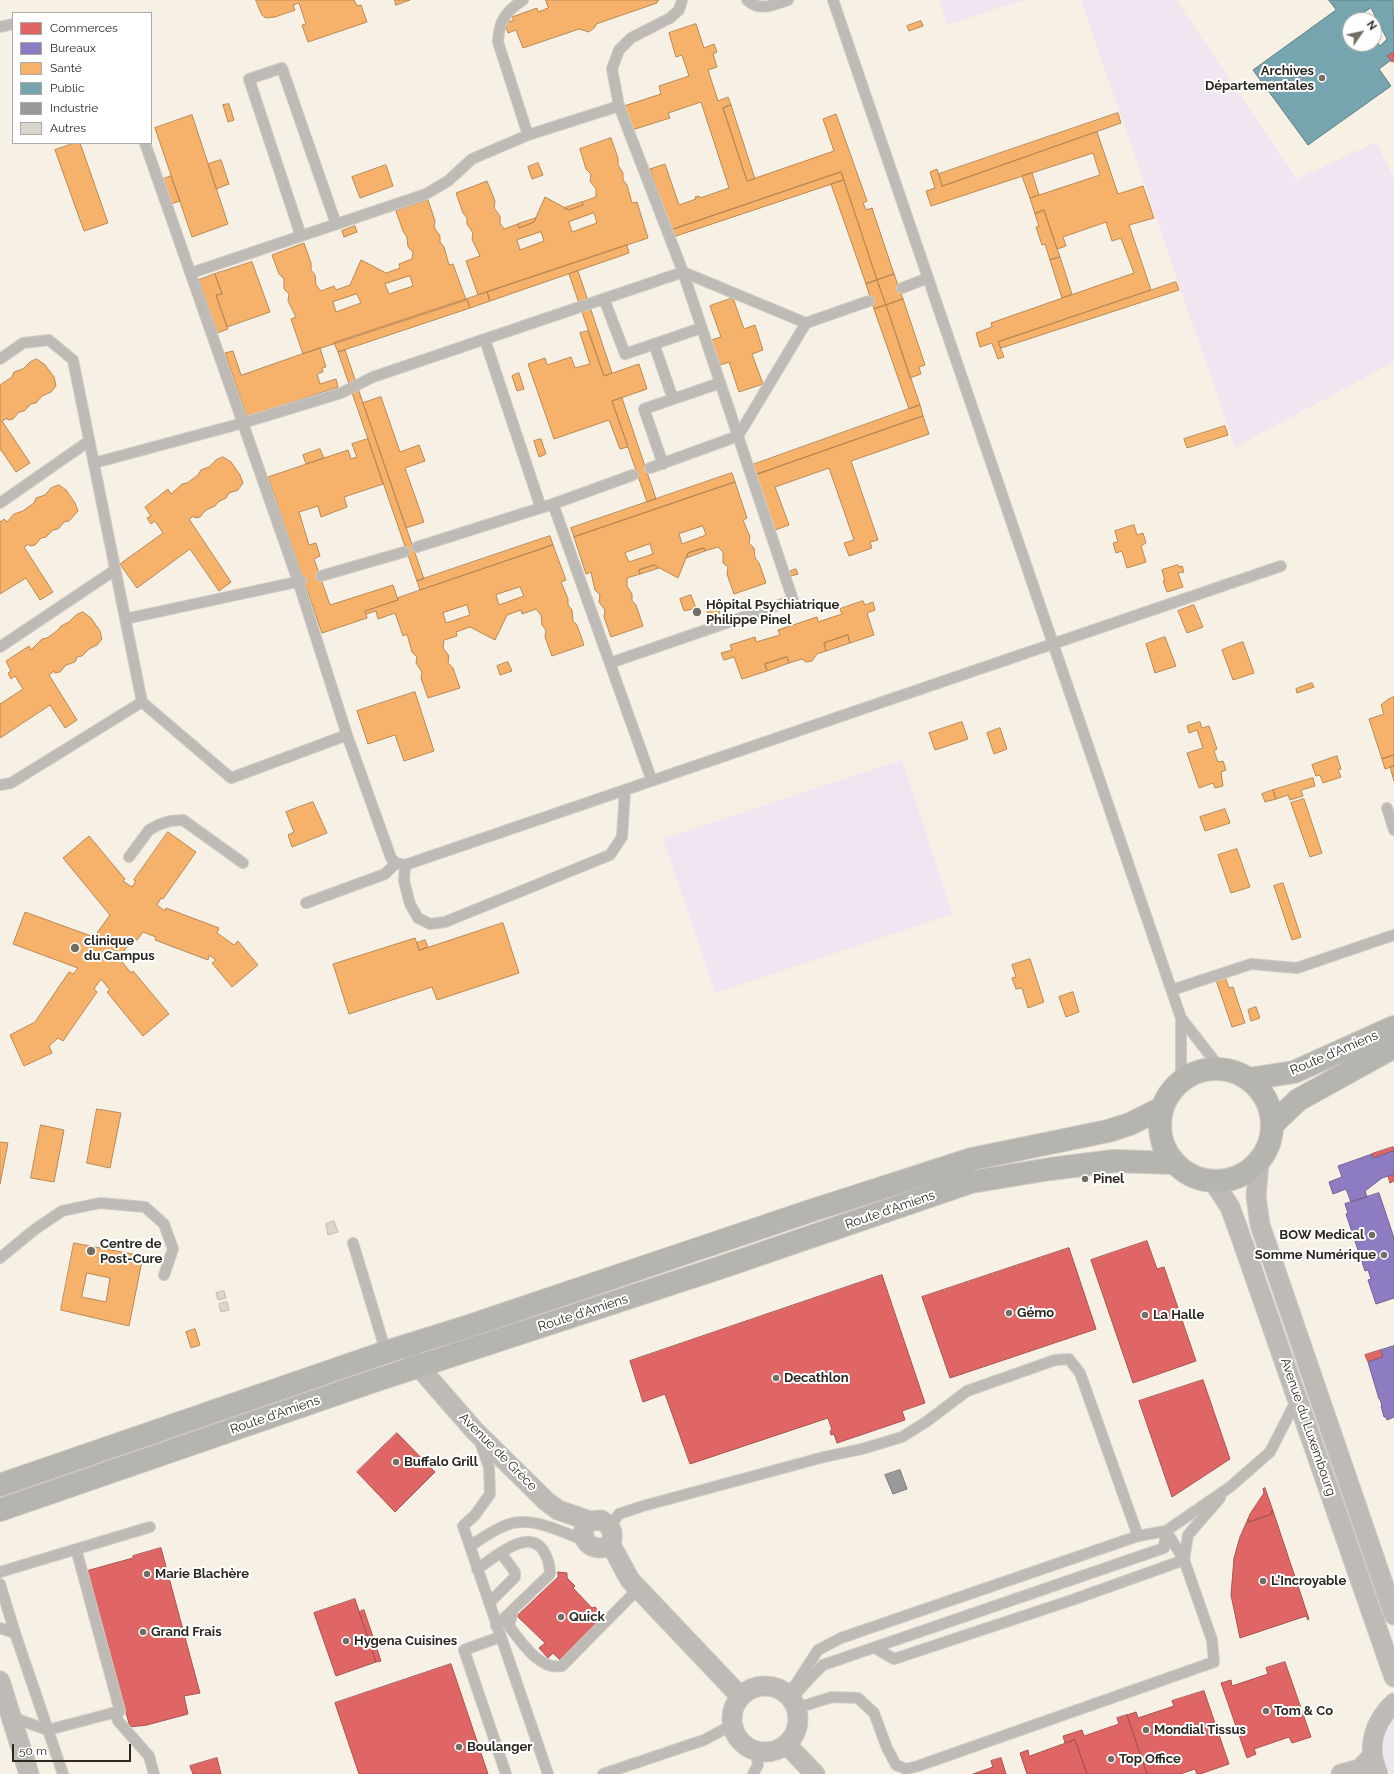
<!DOCTYPE html>
<meta charset="utf-8">
<style>
body{margin:0}
#map{position:relative;width:1394px;height:1774px;overflow:hidden;background:#f6f0e5;font-family:Raleway,sans-serif}
canvas{display:block}
.legend{position:absolute;left:12px;top:12px;width:140px;height:132px;box-sizing:border-box;background:#fff;border:1px solid #aba9a6;margin:0;padding:5px 7px;list-style:none;font-size:12px;color:#2c2820}
.legend li{display:flex;align-items:center;gap:8px;height:20px}
.legend b{width:20px;border:1px solid #aba9a6}
.north{position:absolute;left:1342px;top:12px;width:40px;height:40px;box-sizing:border-box;background:#fff;border:1px solid #aba9a6;border-radius:50%;rotate:56deg;font-size:11px;font-weight:700;line-height:16px;text-align:center;color:#2c2820}
.north::after{content:'';display:block;margin:auto;width:14px;height:18px;background:#736e65;clip-path:polygon(50% 0,100% 100%,50% 72%,0 100%)}
.scale{position:absolute;left:12px;top:1744px;width:119px;height:18px;box-sizing:border-box;border:2px solid #2c2820;border-top:0;padding-left:5px;font-size:12px;line-height:14px;white-space:nowrap;color:#2c2820;-webkit-text-stroke:3px #fff;paint-order:stroke}
</style>
<div id="map">
<canvas width="1394" height="1774"></canvas>
<ul class="legend">
<li><b style="height:11px;background:#e06666"></b>Commerces</li>
<li><b style="height:11px;background:#8e7cc3"></b>Bureaux</li>
<li><b style="height:11px;background:#f6b26b"></b>Santé</li>
<li><b style="height:11px;background:#76a5af"></b>Public</li>
<li><b style="height:11px;background:#999"></b>Industrie</li>
<li><b style="height:11px;background:#dbd6cd"></b>Autres</li>
</ul>
<div class="north">N</div>
<div class="scale">50 m</div>
</div>
<script>
const context = document.querySelector('canvas').getContext('2d');
context.lineJoin = 'round';
function fillPath(path, color) {
  context.fillStyle = color;
  context.fill(path, 'evenodd');
}
function strokePath(path, color, width, dash) {
  context.strokeStyle = color;
  context.lineWidth = width;
  context.lineCap = dash ? 'butt' : 'round';
  context.setLineDash(dash || []);
  context.stroke(path);
}
function write(font, color, halo, rows, align = 'center') {
  context.font = font + ' Raleway,sans-serif';
  context.lineWidth = 4;
  context.setLineDash([]);
  context.textBaseline = 'middle';
  context.strokeStyle = halo;
  context.fillStyle = color;
  for (const [text, x, y, turn = 0] of rows) {
    context.save();
    context.translate(x, y);
    context.rotate((+turn || 0) * Math.PI / 180);
    context.textAlign = isNaN(turn) ? turn : align;
    if (halo) context.strokeText(text, 0, 0);
    context.fillText(text, 0, 0);
    context.restore();
  }
}
fillPath(new Path2D(`
 M939,0H1024L947,25Z
 M1081,0H1176L1297,179L1376,142L1394,178V362L1235,447Z
 M902,760L953,914L715,993L663,839Z
 M1394,1718V1774H1391C1379,1756 1382,1735 1394,1718Z`), '#f1e5f2');
const shops = new Path2D(`
 M1394,51V61L1392,62L1387,56Z
 M1393,1147L1394,1151L1373,1158L1372,1154Z
 M1394,1174V1181L1390,1183L1388,1176Z
 M1147,1241L1157,1269L1164,1267L1196,1361L1133,1383L1091,1260Z
 M1069,1248L1096,1329L950,1378L922,1297Z
 M882,1275L925,1403L902,1411L905,1420L837,1443L834,1434L831,1435L830,1431L832,1430L828,1418L690,1464L665,1394L643,1402L630,1361Z
 M1381,1350L1383,1357L1368,1362L1365,1355Z
 M1203,1380L1230,1459L1172,1497L1139,1401Z
 M397,1433L435,1472L395,1512L357,1472Z
 M1265,1488L1273,1511L1271,1512L1272,1514L1249,1522L1248,1519L1250,1514L1264,1493L1263,1489Z
 M1273,1511L1309,1619L1308,1620L1306,1616L1240,1638L1231,1595L1234,1558L1240,1537L1248,1519L1249,1522L1272,1514L1271,1512Z
 M161,1548L200,1693L184,1696L188,1714L147,1725L130,1727L86,1571L133,1558V1556Z
 M558,1572L567,1573V1578L575,1586L573,1588L592,1608L595,1607L605,1618L561,1661L553,1653L548,1658L539,1648L545,1643L517,1616L558,1577Z
 M355,1599L376,1662L336,1676L314,1613Z
 M364,1610L381,1661L376,1662L359,1612Z
 M1285,1662L1311,1737L1292,1743L1289,1737L1254,1749L1256,1754L1247,1758L1221,1683L1231,1680L1232,1686L1268,1674L1266,1668Z
 M451,1664L488,1774H359L335,1703Z
 M1204,1691L1229,1764L1200,1774H1197L1195,1769L1180,1774H1147L1127,1715L1136,1712L1138,1718L1174,1706L1172,1701Z
 M1127,1715L1147,1774H1087L1075,1740L1065,1743L1063,1736L1082,1730L1084,1736L1119,1724L1117,1718Z
 M1075,1740L1087,1774H1027L1020,1753L1028,1750L1029,1756Z
 M217,1758L221,1774H193L190,1766Z
 M1001,1758L1006,1774H973L993,1767L991,1761Z`);
fillPath(shops, '#e06666');
strokePath(shops, '#aa5351', 1);
const offices = new Path2D(`
 M1394,1151V1174L1382,1178L1365,1191L1367,1197L1351,1202L1346,1189L1333,1194L1329,1182L1342,1177L1338,1166L1372,1154L1373,1158Z
 M1379,1193L1394,1238V1298L1376,1304L1368,1280L1371,1279L1368,1270L1365,1271L1346,1214L1348,1213L1345,1204Z
 M1394,1346V1417L1387,1420L1386,1417H1384L1381,1406H1382L1380,1399H1379L1368,1362L1383,1357L1381,1350Z`);
fillPath(offices, '#8e7cc3');
strokePath(offices, '#716392', 1);
const health = new Path2D(`
 M256,0H354L357,6L361,5L367,22L308,42L302,25L306,24L299,3L293,5L295,10L275,17L266,18L262,15Z
 M395,0H410L396,5Z
 M546,0H659L657,1V3L596,24L595,27L589,32L579,29L523,48L516,30L508,33L505,23L514,20L512,17L537,8L538,12L548,8Z
 M921,21L923,26L909,31L907,26Z
 M696,24L704,48L714,44L717,52L713,54L717,67L708,70L718,101L728,97L731,105L723,108L747,181L834,151L823,119L836,114L867,201L863,203L866,210L872,208L894,274L877,280L841,172L671,230L650,169L665,164L679,205L696,199L695,197L699,196L700,198L729,188L701,102L668,113L670,118L632,130L624,106L661,94L659,86L689,76L682,55L676,57L669,33Z
 M229,104L234,120L228,122L223,105Z
 M731,105L755,179L747,181L723,108Z
 M1118,113L1121,123L942,186L939,174Z
 M192,115L228,224L192,237L155,128Z
 M1097,132L1118,194L1143,186L1154,218L1129,225L1151,290L998,342L1004,357L998,359L992,343L980,347L976,333L992,327L991,323L1134,273L1121,238L1112,241L1106,222L1063,237L1066,246L1057,249L1044,210L1035,214L1030,198L1100,175L1093,153L931,206L926,191L935,188L930,172L937,169L942,186Z
 M611,138L618,158V165L623,173V180L627,185L632,203L637,202L648,238L478,295L466,261L480,256L472,239L473,233L467,224V218L463,213L456,193L487,181L495,201L494,208L500,216V223L504,229L518,224L519,228L534,222L545,197L569,210L583,205L582,202L596,197V189L590,181L591,174L586,169L580,149ZM594,213L597,223L572,232L569,222ZM541,232L544,241L520,250L517,240Z
 M75,143H80L108,223L84,231L55,150Z
 M221,160L229,184L216,189L208,164Z
 M538,163L543,175L532,179L528,167Z
 M386,165L393,186L360,198L352,177Z
 M841,172L844,180L673,237L671,230Z
 M1032,173L1039,195L1030,198L1022,176Z
 M171,176L180,201L171,204L163,179Z
 M844,180L877,280L866,284L831,184Z
 M428,200L435,221L434,227L440,236V242L444,247L449,265L453,264L466,300L303,354L291,319L296,317L288,301L289,294L284,289V279L279,274L272,255L304,243L311,263V270L315,275L316,285L321,291L334,286L336,290L350,285L361,260L386,273L400,268L399,264L412,259L413,252L408,247L407,237L403,231L396,211ZM410,276L413,286L389,294L385,284ZM357,294L361,303L336,312L333,302Z
 M582,202L583,205L569,210L564,208Z
 M1044,210L1060,257L1050,260L1045,244L1042,245L1036,227L1039,226L1035,214Z
 M536,218L534,222L519,228L518,224Z
 M355,226L357,232L344,237L342,231Z
 M627,245L629,253L490,301L487,292Z
 M1060,257L1072,294L1062,298L1050,260Z
 M252,262L270,312L227,327L216,295L222,294L215,274Z
 M578,271L612,373L604,376L569,274Z
 M215,274L222,294L216,295L228,329L217,333L199,280Z
 M894,274L903,299L886,305L877,280Z
 M877,280L886,305L874,309L866,284Z
 M1176,282L1179,290L1001,348L998,342Z
 M487,292L490,301L470,308L467,299Z
 M733,298L744,329L755,325L763,350L752,354L763,384L739,392L729,362L717,366L708,341L721,337L710,306Z
 M467,299L470,308L338,352L334,343Z
 M903,299L925,365L919,367L921,374L910,378L886,305Z
 M886,305L920,405L909,409L874,309Z
 M588,331L604,376L639,364L647,389L612,401L628,447L620,449L609,420L554,439L528,364L545,358L547,365L571,357L575,368L590,364L580,333Z
 M320,348L326,367L322,368L323,372L317,374L320,384L336,379L338,387L247,417L225,353L233,351L241,375Z
 M345,350L363,403L424,579L417,581L338,352Z
 M37,359L45,365L54,377L56,386L51,392L42,396L36,403L31,404L24,411L19,412L13,419L8,420L7,418L2,421L30,463L16,472L1,450H0V385L12,377L14,372L23,369L30,362Z
 M519,373L524,389L517,391L512,376Z
 M381,397L400,452L419,445L425,461L405,468L424,522L406,528L363,403Z
 M622,398L656,499L647,502L612,401Z
 M920,405L923,416L755,475L752,465Z
 M923,416L929,434L851,461L878,540L870,542L872,548L849,556L844,543L854,540L829,468L775,487L789,525L775,530L755,475Z
 M1225,426L1228,435L1187,448L1184,439Z
 M368,439L383,484L344,497L347,507L321,517L318,506L299,512L309,545L316,543L320,556L314,559L330,605L393,585L398,600L365,611L367,618L322,633L268,477L348,450L351,459L357,457L352,444Z
 M541,439L546,454L539,457L534,441Z
 M320,449L324,458L306,464L303,455Z
 M223,457L231,462L240,475L243,483L238,490L229,493L226,498L218,502L215,506L206,510L200,517L195,518L194,516L189,519L231,582L219,591L190,549L137,588L120,564L163,533L155,521L151,524L147,518L151,516L145,507L168,489L171,494L182,484L187,483L198,475L201,470L209,467L216,460Z
 M732,473L735,482L574,537L571,528Z
 M735,482L747,518L743,520L750,537L749,543L754,548L755,558L759,563L766,583L734,594L727,574L728,567L723,563V552L718,547L705,551L704,548L688,553L678,578L654,565L639,570L640,574L627,578V586L632,594V601L636,605L643,626L611,637L604,617L605,610L599,602L600,595L595,590L591,572L586,574L574,537ZM703,526L706,535L682,544L679,534ZM650,544L653,554L629,562L625,553Z
 M59,485L66,490L75,503L78,511L69,521L64,522L58,529L53,530L46,537L41,538L35,545L30,546L29,544L24,547L53,592L40,600L26,578L0,594V522L4,519L7,522L14,514L23,511L34,503L36,498L45,495L51,488Z
 M1134,525L1137,535L1143,533L1146,543L1141,546L1146,562L1127,568L1122,551L1116,553L1113,543L1118,542L1115,531Z
 M550,536L553,545L420,590L417,581Z
 M553,545L566,580L561,582L568,599V605L572,610L573,621L577,625L584,645L552,656L545,637L546,630L542,625L541,615L536,609L522,614L521,610L507,615L495,640L470,627L456,632L457,636L444,640L443,648L449,656L448,663L453,668L460,688L428,698L421,678L422,672L416,663L417,657L412,652L407,634L403,636L395,613L378,619L376,611L366,614L365,611L398,600V598ZM520,587L524,596L499,605L496,595ZM467,605L470,615L446,623L443,613Z
 M704,548L705,551L686,558L688,553Z
 M654,565L659,568L640,574L639,570Z
 M1178,565L1179,567L1182,566L1184,572L1178,573L1183,587L1167,592L1163,581H1165L1162,570Z
 M796,569L798,574L791,576L789,572Z
 M691,595L696,608L684,611L680,599Z
 M863,601L865,605L873,602L875,610L867,613L874,635L850,643L848,635L824,643L826,651L817,654L812,661L806,662L802,659L789,663L787,657L765,664L767,671L742,679L734,657L724,660L721,653L732,650L730,645L755,637L756,642L780,635L778,630L817,617L818,622L842,614L840,609Z
 M716,602L720,613L709,617L705,605Z
 M1194,605L1203,627L1187,633L1178,611Z
 M83,612L91,618L100,631L102,639L97,645L89,649L82,656L77,657L75,662L66,665L60,672L55,673L54,671L49,675L77,720L65,728L50,705L0,738V704L23,689L15,676L11,679L8,673L11,671L6,661L29,646L31,650L42,639L47,638L58,630L61,626L69,622L76,615Z
 M848,635L850,643L826,651L824,643Z
 M1165,637L1176,666L1155,673L1146,644Z
 M1243,642L1254,673L1233,680L1222,650Z
 M787,657L789,663L767,671L765,664Z
 M508,662L512,671L500,675L497,666Z
 M1312,683L1314,687L1297,693L1296,689Z
 M415,692L434,751L404,761L395,735L368,744L357,711Z
 M1394,697V755L1382,759L1369,719L1384,714L1381,705L1387,700Z
 M962,722L968,739L935,750L929,733Z
 M1200,722L1202,728L1209,726L1217,749L1214,751L1218,762L1223,761L1226,770L1221,772L1223,786L1215,788L1213,783L1199,788L1187,753L1203,748L1197,730L1189,733L1187,726Z
 M1000,728L1007,749L994,754L987,733Z
 M1394,755V766L1385,769L1382,759Z
 M1337,756L1341,769L1338,770L1341,777L1323,783L1320,775L1316,776L1312,765Z
 M1394,766V781L1390,767Z
 M1313,778L1315,786L1301,790L1303,796L1290,800L1288,795L1276,799L1273,790Z
 M1273,790L1276,799L1265,802L1262,794Z
 M1304,799L1322,853L1310,857L1291,803Z
 M313,802L327,833L292,847L288,835L294,832L286,812Z
 M1225,809L1230,823L1205,831L1200,817Z
 M168,832L196,852L163,899L161,898L157,905L165,911L166,908L219,928L217,933L234,945L238,941L258,965L232,987L212,963L216,960L209,955L208,960L155,940L156,937L143,932L137,940L133,938L124,951L128,954L122,962L131,973L133,971L169,1014L143,1036L107,992L110,990L101,979L94,989L97,992L63,1041L58,1038L49,1046L52,1053L24,1066L10,1035L35,1022L69,972L73,974L78,968L13,944L25,912L94,937L110,915L63,858L89,836L125,879L123,881L132,887L136,881L134,880Z
 M1237,849L1250,887L1231,893L1218,855Z
 M1283,883L1301,937L1292,940L1274,886Z
 M503,923L519,973L437,1000L432,987L349,1014L333,964L415,938L419,950Z
 M425,940L428,947L419,950L417,943Z
 M1030,959L1044,1002L1028,1008L1022,988L1016,989L1012,978L1016,977L1012,965Z
 M1225,977L1229,988L1233,987L1245,1023L1232,1027L1216,980Z
 M1073,992L1079,1012L1066,1017L1059,997Z
 M1256,1007L1260,1018L1251,1021L1248,1010Z
 M97,1109L121,1113L110,1168L87,1163Z
 M41,1125L64,1130L54,1182L31,1178Z
 M0,1142L8,1143L0,1184Z
 M74,1243L143,1256L129,1326L61,1310ZM87,1273L110,1278L106,1302L82,1297Z
 M195,1329L200,1345L191,1348L186,1332Z`);
fillPath(health, '#f6b26b');
strokePath(health, '#b98954', 1);
const public = new Path2D(`
 M1329,0H1393L1394,51L1387,56L1391,60L1379,69L1391,86L1308,145L1253,70L1336,10ZM1371,8L1387,39L1380,46L1374,37V44H1350V20H1362L1359,16Z`);
fillPath(public, '#76a5af');
strokePath(public, '#608084', 1);
const industry = new Path2D(`
 M900,1470L907,1489L893,1494L885,1475Z`);
fillPath(industry, '#999');
strokePath(industry, '#787775', 1);
const building = new Path2D(`
 M334,1221L338,1232L328,1235L326,1224Z
 M224,1291L226,1298L218,1300L216,1293Z
 M227,1302L229,1310L221,1312L219,1304Z`);
fillPath(building, '#dbd6cd');
strokePath(building, '#c0bbb2', 1);
const lane = new Path2D(`
 M523,0C505,12 499,21 498,42L528,135L619,106
 M747,0C760,12 774,5 788,0
 M833,0L1181,1018V1080
 M0,27L13,24
 M145,143L298,581L347,735L391,858L396,863L405,865L1281,566
 M301,236L249,79L282,68L336,224
 M191,273L426,194L448,181L472,159L528,135
 M902,288L928,278
 M604,299L625,354L701,328
 M485,340L541,508
 M654,344L673,399
 M0,359L23,343L49,340L73,360L142,702L231,778L347,735
 M94,463L243,423L341,393L373,377L683,272L806,323
 M663,464L644,409L720,383
 M650,468L738,436L806,323L869,301
 M0,503L89,441
 M553,504L652,781
 M417,547L553,504L633,475
 M321,576L404,552
 M125,619L301,581
 M0,647L115,570
 M610,663L793,600L683,272L619,106L612,69L619,50L631,38L670,18L679,10L682,0
 M0,785L11,783L142,702
 M1387,808L1394,830
 M129,857L149,830L158,825L170,821L183,820L243,863
 M405,865L404,881L410,904L418,918L430,924L445,922L610,855L622,837L625,790
 M306,903L385,874L396,863
 M1172,990L1251,964L1297,968L1394,935
 M1181,1018L1220,1068
 M353,1243L386,1352
 M0,1258L34,1230L62,1211L100,1203L145,1207L164,1224L173,1249L164,1275
 M480,1442L489,1467L490,1494L475,1515L463,1526L548,1774
 M610,1526L619,1514L643,1506L824,1457L862,1449L902,1437L926,1422L967,1391L1055,1360L1069,1359L1080,1373L1138,1536
 M470,1546C481,1539 492,1531 504,1526C531,1514 561,1532 586,1541
 M1184,1560L1188,1535L1220,1498
 M477,1569C493,1559 527,1527 543,1550C548,1558 550,1565 550,1574L496,1626
 M0,1572L150,1527
 M0,1584L15,1633
 M489,1603L515,1577V1572L501,1553
 M513,1610L509,1626C521,1642 540,1671 562,1666L638,1589
 M0,1628L15,1633L48,1730L120,1711L76,1549
 M500,1637L464,1650L506,1774
 M875,1648L894,1659L1072,1600L1184,1560
 M783,1690L794,1687L818,1650L841,1638L1138,1536L1166,1531L1184,1560L1212,1640L1214,1662L918,1766L906,1769L896,1765L887,1748L874,1713L858,1698L832,1697L797,1708
 M792,1698L811,1677L823,1665L1164,1548L1166,1531L1230,1487L1270,1452L1297,1399
 M116,1712L118,1721L149,1756L154,1774
 M11,1717L48,1730L63,1774
 M603,1774L704,1740L732,1725
 M753,1774L758,1765L756,1751`);
const street = new Path2D(`
 M1259,1162L1256,1196L1260,1225L1394,1615
 M1213,1181L1230,1207L1244,1246L1394,1677
 M407,1346L419,1367L474,1430L546,1501L558,1510L590,1521
 M601,1520C612,1526 614,1532 611,1545C599,1551 586,1548 583,1533L585,1526L590,1521Z
 M611,1545L630,1580L740,1696
 M0,1681L29,1774
 M732 1719a33 33 0 1 1 66 0a33 33 0 1 1-66 0Z
 M787,1745L815,1774
 M1341,1774L1360,1769L1372,1756
 M1378,1774C1366,1747 1374,1722 1394,1703`);
const primary = new Path2D(`
 M1160 1125a56 56 0 1 1 112 0a56 56 0 1 1-112 0Z
 M1249,1079L1294,1072L1394,1027
 M1273,1124L1298,1100L1394,1047
 M0,1485L386,1352L466,1327L810,1211L972,1159L1108,1131L1130,1124L1162,1108
 M0,1510L374,1381L722,1267L971,1182L1050,1169L1114,1161L1174,1163`);
strokePath(lane, '#d0cbc3', 12);
strokePath(street, '#d0cbc3', 21);
strokePath(primary, '#d0cbc3', 24);
strokePath(lane, '#bebbb7', 10);
strokePath(street, '#bebbb7', 19);
strokePath(primary, '#b6b4ae', 22);
for (const [x, y, r, color] of [
 [1322,78,4,"#736e65"],
 [697,612,5,"#736e65"],
 [75,948,5,"#736e65"],
 [1085,1179,4,"#736e65"],
 [1372,1235,4,"#736e65"],
 [91,1251,5,"#736e65"],
 [1384,1255,4,"#736e65"],
 [1009,1313,4,"#736e65"],
 [1145,1315,4,"#736e65"],
 [776,1378,4,"#736e65"],
 [396,1462,4,"#736e65"],
 [147,1574,4,"#736e65"],
 [1263,1581,4,"#736e65"],
 [561,1617,4,"#736e65"],
 [143,1632,4,"#736e65"],
 [346,1641,4,"#736e65"],
 [1266,1711,4,"#736e65"],
 [1146,1730,4,"#736e65"],
 [459,1747,4,"#736e65"],
 [1111,1759,4,"#736e65"]
]) {
  const dot = new Path2D();
  dot.arc(x, y, r, 0, 2 * Math.PI);
  context.fillStyle = color;
  context.fill(dot);
  strokePath(dot, '#fff', 1.5);
}
write('bold 13px', '#2c2820', '#fff', [
 ["Archives",1314,71,"right"],
 ["Départementales",1314,86,"right"],
 ["Hôpital Psychiatrique",706,605],
 ["Philippe Pinel",706,620],
 ["clinique",84,941],
 ["du Campus",84,956],
 ["Pinel",1093,1179],
 ["BOW Medical",1364,1235,"right"],
 ["Centre de",100,1244],
 ["Post-Cure",100,1259],
 ["Somme Numérique",1376,1255,"right"],
 ["Gémo",1017,1313],
 ["La Halle",1153,1315],
 ["Decathlon",784,1378],
 ["Buffalo Grill",404,1462],
 ["Marie Blachère",155,1574],
 ["L'Incroyable",1271,1581],
 ["Quick",569,1617],
 ["Grand Frais",151,1632],
 ["Hygena Cuisines",354,1641],
 ["Tom & Co",1274,1711],
 ["Mondial Tissus",1154,1730],
 ["Boulanger",467,1747],
 ["Top Office",1119,1759]
], 'left');
write('13px', '#2c2820', '#fff', [
 ["Route d'Amiens",1334,1053,-23],
 ["Route d'Amiens",890,1210,-19],
 ["Route d'Amiens",583,1313,-18],
 ["Route d'Amiens",275,1415,-19],
 ["Avenue du Luxembourg",1308,1427,71],
 ["Avenue de Grèce",498,1452,45]
]);
</script>
